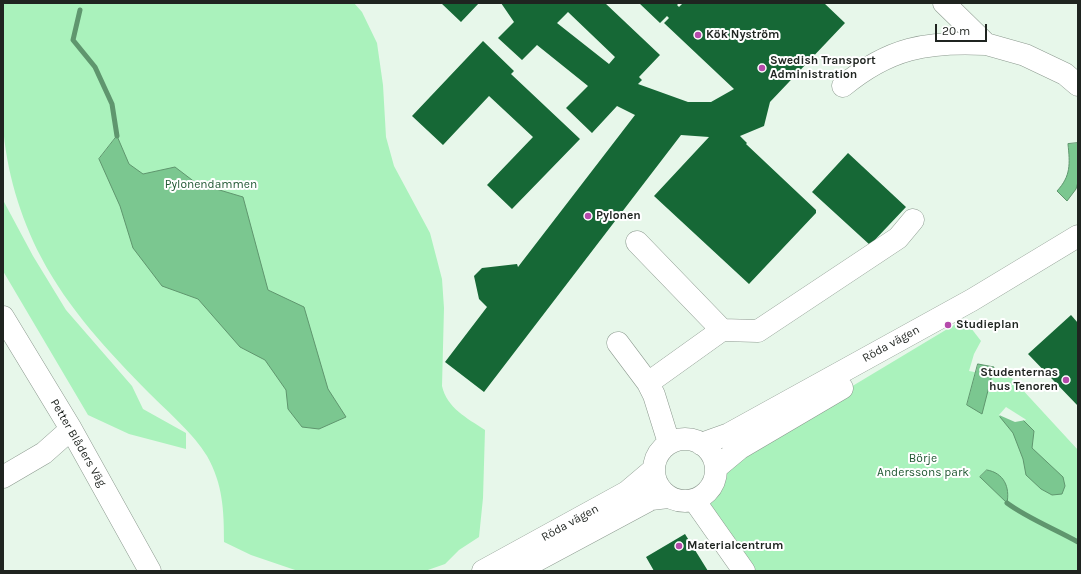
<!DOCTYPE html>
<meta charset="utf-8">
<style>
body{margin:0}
#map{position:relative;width:1081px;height:574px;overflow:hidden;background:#e7f7ea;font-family:Karla,sans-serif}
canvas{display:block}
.frame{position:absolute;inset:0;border:4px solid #1f2420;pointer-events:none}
.scale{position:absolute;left:935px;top:24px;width:52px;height:18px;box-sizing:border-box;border:2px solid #1f2420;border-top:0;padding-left:5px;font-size:12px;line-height:14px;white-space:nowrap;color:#1f2420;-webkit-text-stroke:3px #fff;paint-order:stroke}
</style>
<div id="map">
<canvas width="1081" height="574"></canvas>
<div class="frame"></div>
<div class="scale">20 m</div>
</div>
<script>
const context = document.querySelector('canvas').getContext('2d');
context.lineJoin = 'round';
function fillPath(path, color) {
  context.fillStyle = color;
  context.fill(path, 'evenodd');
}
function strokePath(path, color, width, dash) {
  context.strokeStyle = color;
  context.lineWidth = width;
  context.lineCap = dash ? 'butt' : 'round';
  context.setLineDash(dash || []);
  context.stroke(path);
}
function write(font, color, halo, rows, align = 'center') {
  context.font = font + ' Karla,sans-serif';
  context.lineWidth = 4;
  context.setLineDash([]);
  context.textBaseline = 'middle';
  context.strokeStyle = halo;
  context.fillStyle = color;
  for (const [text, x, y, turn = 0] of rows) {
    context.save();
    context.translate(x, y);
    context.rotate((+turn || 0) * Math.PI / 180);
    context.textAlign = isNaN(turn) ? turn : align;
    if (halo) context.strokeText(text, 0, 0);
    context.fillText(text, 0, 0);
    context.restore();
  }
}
fillPath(new Path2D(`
 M3,3H354L362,12L377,43L383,85L386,137L394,166L430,233L442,279L444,308L442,386C447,408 467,418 485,430L483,498L479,537L459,550L445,564L425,571H298L251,555L224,542C224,511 223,484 207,456C194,434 168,412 149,393C109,352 68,309 41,257C20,217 6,170 3,125C0,85 3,43 3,3Z
 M3,200L33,256L66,310L132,386L143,409L186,433V449L129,434L88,415L3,271Z
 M964,319L981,341L974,354L969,371L995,376L1008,374L1078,450V571H751L703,495C712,487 715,479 716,468Z`), '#aaf2bc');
const water = new Path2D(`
 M117,136L129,164L143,174L175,167L196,183L243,197L268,290L304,307L328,389L346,417L319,429L302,427L288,409L286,390L265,360L240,347L198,299L162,286L133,248L120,206L99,159Z
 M1078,143V182L1076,189L1067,201L1057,191C1071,176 1070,164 1068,144Z
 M978,364L994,367L982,414L967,405Z
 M1007,409L1023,420L1034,431L1032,448L1063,477L1065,486L1062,494L1052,495L1041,489L1026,475L1023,459L1013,433L1000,417Z
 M987,470C1004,473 1010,487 1007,503L980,477Z`);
fillPath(water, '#7bc790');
strokePath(water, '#5f966e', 1);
fillPath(new Path2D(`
 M1006,407L1025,419L1026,420L1015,422L999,415Z`), '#e7f7ea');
strokePath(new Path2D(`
 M80,10L73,40L95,67L112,104L117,136
 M1007,503C1027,518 1055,529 1078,542`), '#5f966e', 5);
fillPath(new Path2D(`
 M441,3H479L461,22Z
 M501,3H605L660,55L639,77L642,80L638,84L688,102H711L734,89L664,23L669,18L667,16L660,23L639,3H679L677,5L679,7L683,3H824L845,23L770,102L764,126L740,136L747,143L746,144L816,210V213L749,284L654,196L709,137L681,135L484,392L445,362L487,307L479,299L474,276L482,268L517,264L518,267L635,115L617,106L592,133L566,108L588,86L537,45L522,60L498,38L514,22ZM568,12L615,57L609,64L557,23Z
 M483,41L514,71L511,74L580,139L512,209L487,185L533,137L489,96L443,145L412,116Z
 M848,153L906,207L870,245L812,192Z
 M1071,315L1078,323V406L1028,354Z
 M685,534L708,571H654L646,557Z`), '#166836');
const minor = new Path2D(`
 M944,3L986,44L1025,55L1065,74L1078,85
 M843,86C889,48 927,41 986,44
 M637,242L722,330
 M3,317L71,429L150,571
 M618,343L648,383
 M654 470a31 31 0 1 1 62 0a31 31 0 1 1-62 0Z
 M669,443L654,395L648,383L722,330L758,331L898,238L913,220
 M701,444L729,434L972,300L1078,236
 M716,468L740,448L842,388
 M3,477L44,453L71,429
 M694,500L744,571
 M483,571L627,492L653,470
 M517,571L651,499L668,497`);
strokePath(minor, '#8b998e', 23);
strokePath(minor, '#fff', 22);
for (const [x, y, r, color] of [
 [698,35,4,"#b54aab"],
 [762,68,4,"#b54aab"],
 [588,216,4,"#b54aab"],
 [948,325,4,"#b54aab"],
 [1066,380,4,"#b54aab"],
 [679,546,4,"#b54aab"]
]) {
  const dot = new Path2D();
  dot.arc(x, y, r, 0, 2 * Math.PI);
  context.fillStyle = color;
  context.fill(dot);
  strokePath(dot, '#fff', 1.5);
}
write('bold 12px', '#1f2420', '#fff', [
 ["Kök Nyström",706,35],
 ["Swedish Transport",770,61],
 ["Administration",770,75],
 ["Pylonen",596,216],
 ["Studieplan",956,325],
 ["Studenternas",1058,373,"right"],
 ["hus Tenoren",1058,387,"right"],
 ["Materialcentrum",687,546]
], 'left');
write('12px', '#215833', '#fff', [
 ["Pylonendammen",211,185],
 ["Börje",923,459],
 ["Anderssons park",923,473]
]);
write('12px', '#1f2420', '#fff', [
 ["Röda vägen",891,344,-29],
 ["Petter Blåders Väg",78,443,60],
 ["Röda vägen",570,523,-29]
]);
</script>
